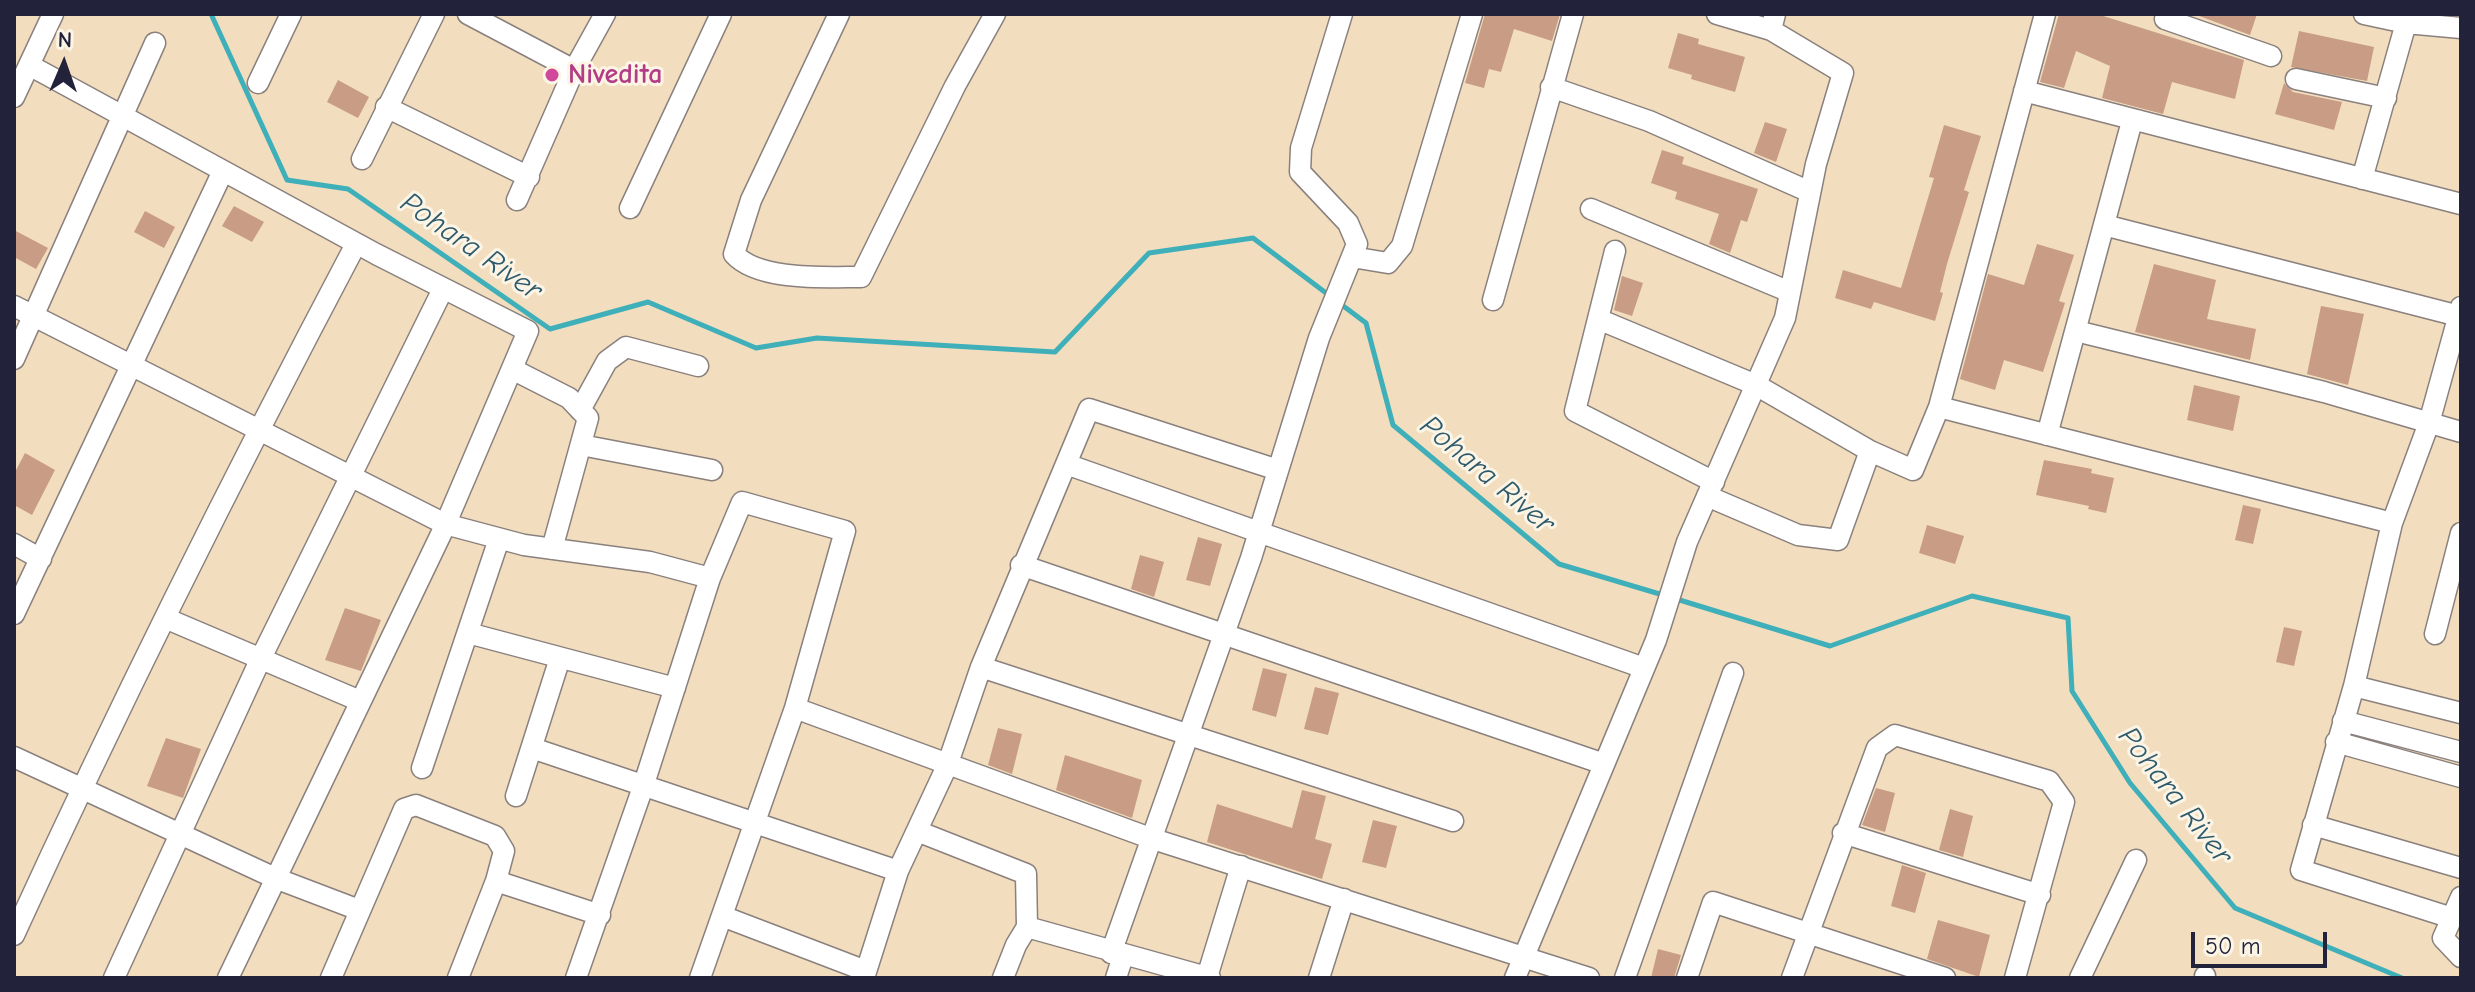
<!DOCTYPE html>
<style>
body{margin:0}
#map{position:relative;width:2475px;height:992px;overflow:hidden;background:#f2debf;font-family:"Comic Neue",sans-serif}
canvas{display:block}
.frame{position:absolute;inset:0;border:16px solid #22223b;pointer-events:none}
.north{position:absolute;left:24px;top:24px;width:80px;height:80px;-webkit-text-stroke:6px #fcf5e5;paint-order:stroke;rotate:2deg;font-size:22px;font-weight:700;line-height:32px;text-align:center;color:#22223b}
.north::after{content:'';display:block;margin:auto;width:28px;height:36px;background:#22223b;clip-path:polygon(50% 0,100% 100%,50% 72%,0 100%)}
.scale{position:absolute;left:2191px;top:932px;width:136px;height:36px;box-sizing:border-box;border:4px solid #22223b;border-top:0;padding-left:10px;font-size:24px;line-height:28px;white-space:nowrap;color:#22223b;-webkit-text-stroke:6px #fcf5e5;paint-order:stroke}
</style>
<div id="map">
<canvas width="2475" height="992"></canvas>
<div class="frame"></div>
<div class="north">N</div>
<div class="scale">50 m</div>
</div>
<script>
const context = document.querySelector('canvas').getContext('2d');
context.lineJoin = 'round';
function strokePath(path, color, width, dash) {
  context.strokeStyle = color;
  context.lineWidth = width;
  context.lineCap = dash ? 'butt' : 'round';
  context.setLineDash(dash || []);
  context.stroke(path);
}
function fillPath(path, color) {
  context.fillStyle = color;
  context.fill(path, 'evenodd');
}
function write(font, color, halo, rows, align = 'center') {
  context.font = font + ' "Comic Neue",sans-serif';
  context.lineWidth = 6;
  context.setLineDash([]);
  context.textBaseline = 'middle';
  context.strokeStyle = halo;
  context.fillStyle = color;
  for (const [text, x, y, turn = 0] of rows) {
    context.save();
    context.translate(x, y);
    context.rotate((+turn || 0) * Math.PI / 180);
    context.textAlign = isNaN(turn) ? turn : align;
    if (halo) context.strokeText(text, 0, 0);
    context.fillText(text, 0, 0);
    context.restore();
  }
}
strokePath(new Path2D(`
 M211,14L287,180L348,189L550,329L648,302L756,348L817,338L1055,352L1149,253L1253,238L1330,296
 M1338,302L1366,323L1393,425L1559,564L1663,595
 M1673,598L1830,646L1972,596L2068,618L2072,691L2130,783L2235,908L2402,978`), '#3fafb9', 5);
fillPath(new Path2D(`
 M1485,14H1560L1552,41L1514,29L1501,72L1489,69L1484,88L1465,83Z
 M2059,14H2097L2244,60L2235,99L2172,82L2163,114L2102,98L2110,66L2076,51L2064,88L2040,82Z
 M2194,14H2257L2250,35Z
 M2299,31L2374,47L2367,81L2291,67Z
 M1678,33L1699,39L1698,44L1745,57L1735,92L1691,79L1692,75L1668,68Z
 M338,80L369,97L358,118L327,102Z
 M2284,83L2293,92L2342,102L2334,130L2275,114Z
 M1765,122L1787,129L1776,162L1754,153Z
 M1944,125L1981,136L1964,190L1969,192L1947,264L1940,292L1943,293L1935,321L1874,302L1871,309L1835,298L1843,270L1901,288L1934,178L1929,177Z
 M1662,150L1684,157L1682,164L1758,189L1747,222L1741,220L1730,253L1709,244L1719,214L1675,199L1677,192L1651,183Z
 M234,206L264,222L252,242L222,226Z
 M145,211L175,227L164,248L134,232Z
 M14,230L48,248L36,269L14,257Z
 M2037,244L2074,255L2059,301L2065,303L2043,372L2004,360L1995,390L1960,379L1988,274L2024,285Z
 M2154,264L2216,280L2207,319L2256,329L2250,360L2135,332Z
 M1622,276L1643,283L1632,316L1614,310Z
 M2321,306L2364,314L2348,385L2307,374Z
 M2194,385L2240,396L2233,431L2187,420Z
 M25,453L55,470L32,515L14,505V474Z
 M2044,460L2092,469L2091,473L2114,478L2106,513L2088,509L2089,506L2036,495Z
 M2243,505L2261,509L2253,544L2235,540Z
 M1927,525L1964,536L1955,564L1919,553Z
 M1198,537L1222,544L1210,586L1186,580Z
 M1140,555L1164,562L1154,597L1131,589Z
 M345,608L381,620L361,671L325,660Z
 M2284,627L2302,631L2294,666L2276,662Z
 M1263,668L1287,674L1276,717L1252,710Z
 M1315,687L1339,693L1328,735L1304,729Z
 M998,728L1022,734L1012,774L988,765Z
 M166,738L201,749L183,798L147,786Z
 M1065,755L1142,780L1132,818L1056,790Z
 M1876,788L1895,793L1885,832L1862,825Z
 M1302,790L1326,796L1315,839L1332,844L1322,879L1207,842L1217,804L1292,828Z
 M1950,809L1973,816L1963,857L1939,850Z
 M1373,820L1397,826L1386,868L1362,862Z
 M1902,865L1926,873L1915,913L1891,906Z
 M1938,920L1990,935L1979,977L1927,959Z
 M1658,949L1681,955L1674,978H1651Z`), '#c89c85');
const minor = new Path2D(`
 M468,14L574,70L605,14
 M839,14L751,200L734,254C758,281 825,277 861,277L955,86L995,14
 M1717,14L1771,30
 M2364,14L2406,23
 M2165,19L2271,56
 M29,65L376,254L528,331L443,530L228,978
 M2296,79L2386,98
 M258,83L291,14
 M1551,87L1649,121L1810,192
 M2024,91L2461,204
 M14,97L53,14
 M386,107L529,177
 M362,159L434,14
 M2362,179L2406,23L2461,28
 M517,200L574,70
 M630,208L721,14
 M1591,209L1790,292
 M2104,225L2459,316
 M1615,251L1575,411L1714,482
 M1352,257L1388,263L1402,246L1472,14
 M1493,300L1573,14
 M14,306L445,524L524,545L650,562L710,578L643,787L576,978
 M1598,319L1756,385L1870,451
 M2076,331L2324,392L2461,432
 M14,359L155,43
 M512,369L569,398L588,418L552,549
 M1939,407L2392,523L2429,423L2461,307
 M580,410L607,361L626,347L698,366
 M2047,435L2132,121
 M581,445L712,470
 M1066,464L1089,409L1278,470
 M1707,496L1798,535L1838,540L1870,451L1913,470L1939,407L2045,14
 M2392,523L2354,686L2301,870L2452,918
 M14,544L41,559
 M1021,565L1604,764
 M14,614L223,171
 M165,618L360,701
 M468,633L675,688
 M2435,634L2461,533
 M981,667L1453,821
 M2354,686L2461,713
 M795,708L1150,838L1589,978
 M2343,721L2461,752
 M2336,742L2461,777
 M532,748L898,871
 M14,757L275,878L359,910
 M422,768L499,539
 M516,796L560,658
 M2313,825L2461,868
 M917,831L1026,874L1027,927L1016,945L1003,978
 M1843,833L2040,895
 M496,881L600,915
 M2461,897L2443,938L2461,957
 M722,916L866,971
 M1027,927L1210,978
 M14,935C121,701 236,471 356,244
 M1111,953L1251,558L1319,338L1357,244L1348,223L1300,172L1301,148L1342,14
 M1207,977L1241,866
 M114,978L261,658L443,289
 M331,978L404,809L416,805L495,836L504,851L496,881L458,978
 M700,978L795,708L845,531L742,502L710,578
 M864,978L898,871L947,766L981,667L1066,464L1644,668
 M1116,978L1123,956
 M1319,978L1344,899
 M1515,978L1656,640L1687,542L1785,318L1816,164L1843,73L1771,30L1775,14
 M1625,978L1733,673
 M1687,978L1713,902L1945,978
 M1792,978L1877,748L1895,735L2049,781L2064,802L2015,978
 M2080,978L2136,860
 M2205,978V976`);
strokePath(minor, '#8a807d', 23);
strokePath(minor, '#fff', 20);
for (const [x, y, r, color] of [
 [552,75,8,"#d1479c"]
]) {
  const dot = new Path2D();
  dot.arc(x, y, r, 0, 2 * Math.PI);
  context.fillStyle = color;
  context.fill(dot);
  strokePath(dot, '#fcf5e5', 3);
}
write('bold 28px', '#b23c85', '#fcf5e5', [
 ["Nivedita",568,75]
], 'left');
write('italic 30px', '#2e5a6d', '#fcf5e5', [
 ["Pohara River",471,247,35],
 ["Pohara River",1487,475,40],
 ["Pohara River",2175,796,52]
]);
</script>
